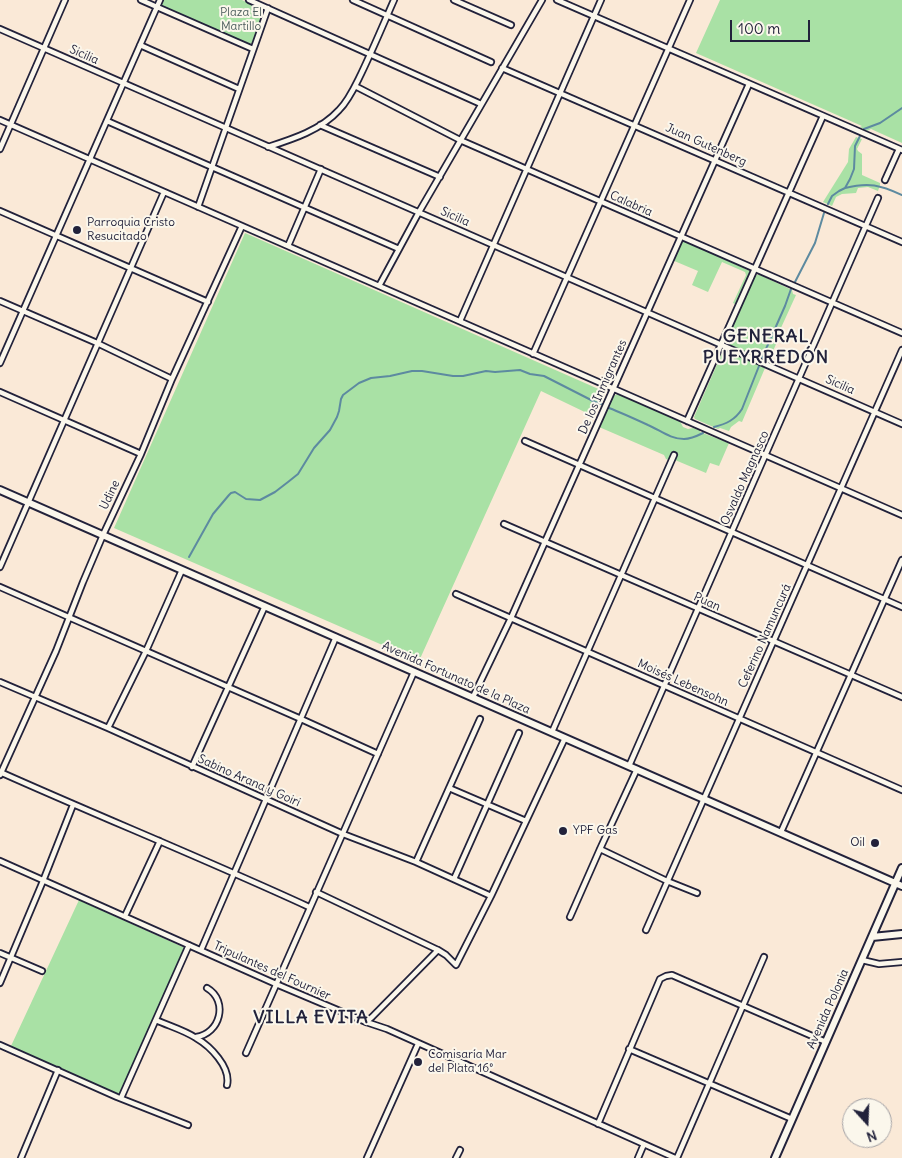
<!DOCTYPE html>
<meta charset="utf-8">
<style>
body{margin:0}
#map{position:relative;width:902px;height:1158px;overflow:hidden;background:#fae9d7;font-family:Delius,sans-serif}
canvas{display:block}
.north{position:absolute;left:842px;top:1098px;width:50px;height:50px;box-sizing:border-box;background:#fbf7ec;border:1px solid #a4a2a5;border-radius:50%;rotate:160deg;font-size:14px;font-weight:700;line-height:20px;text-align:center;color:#22223b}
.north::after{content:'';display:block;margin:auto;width:18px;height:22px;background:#22223b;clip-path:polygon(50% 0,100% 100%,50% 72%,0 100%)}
.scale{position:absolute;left:730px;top:20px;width:80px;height:22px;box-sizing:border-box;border:2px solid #22223b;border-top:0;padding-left:6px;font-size:15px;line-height:18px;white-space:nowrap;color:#22223b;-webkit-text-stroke:4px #fbf7ec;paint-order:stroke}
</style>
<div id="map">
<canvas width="902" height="1158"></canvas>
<div class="north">N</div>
<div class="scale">100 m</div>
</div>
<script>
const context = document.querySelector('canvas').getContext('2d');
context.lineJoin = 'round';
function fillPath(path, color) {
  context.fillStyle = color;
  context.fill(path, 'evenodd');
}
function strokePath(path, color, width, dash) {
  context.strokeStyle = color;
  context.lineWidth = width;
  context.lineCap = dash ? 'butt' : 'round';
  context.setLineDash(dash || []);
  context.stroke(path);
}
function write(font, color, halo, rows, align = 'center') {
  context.font = font + ' Delius,sans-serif';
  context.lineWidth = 4;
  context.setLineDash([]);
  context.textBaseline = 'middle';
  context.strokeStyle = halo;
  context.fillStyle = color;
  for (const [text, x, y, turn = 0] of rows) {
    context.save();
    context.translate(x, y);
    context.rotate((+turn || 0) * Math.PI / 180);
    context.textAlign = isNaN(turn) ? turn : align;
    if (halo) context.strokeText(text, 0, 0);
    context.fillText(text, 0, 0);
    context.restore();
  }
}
fillPath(new Path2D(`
 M162,0H242L259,8L261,10L262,17L252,43L249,44L165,8L161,5Z
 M720,0H902V143L871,129L867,131L860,127L862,126L696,53Z
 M856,137L862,139L857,149L858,151L862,154V175L880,183V185L878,191L868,187L858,188L856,193L842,194L836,197L832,206L823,202L848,162L849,149Z
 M245,233L603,391L591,415L541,391L419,661L114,528Z
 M681,241H684L750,271L751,273L737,305L733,303L746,275L745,272L722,262L708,292L692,285L698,271L672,260Z
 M757,275H760L792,290L793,294L796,295L775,341L777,342L769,360H766L759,357L758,358L726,345V343L754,277Z
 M727,351L765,368L742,422L739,421L731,427L729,431L720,428L718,429L695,419L694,417L722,353Z
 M618,394L680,421L683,427L688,429L693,428L700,430V432L729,443L719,466L710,463L706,473L675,460L677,454L672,452L669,460L666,459L664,455L599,427L613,396Z
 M79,900L185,948L120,1095L11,1046Z`), '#a9e1a5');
strokePath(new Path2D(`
 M864,129L880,123L902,108
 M845,188C869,182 880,185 902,195
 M828,204L832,196L839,191L845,188L850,179L854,169L855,146L860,136
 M795,282L815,243L824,213
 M762,358L785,306L791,289
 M609,408C622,413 635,419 648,425C660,430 670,439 684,439C691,439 697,436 703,433
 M714,427C726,424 735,420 742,409L759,366
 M189,557L213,514L229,495L231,493L235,492L246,499L260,500L275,492L288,482L298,474L314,448L330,430L337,417L339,411L341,399L343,395L359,383L371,378L390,376L412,371H422L453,376H463L486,371L495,372L520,370L530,374L544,376L595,402L602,404`), '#5d8aa0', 2);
const minor = new Path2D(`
 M141,0L253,49
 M249,0L481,104
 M353,0L491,62
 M454,0L511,25
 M557,0L902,150
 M0,29L902,424
 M140,45L239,89
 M502,68L902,242
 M355,86L460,140L902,333
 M0,120L902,515
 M107,121L399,249
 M320,125L440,177
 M268,147C293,139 321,130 339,110C349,100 355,86 361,74C373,49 383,25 394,0
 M0,149L65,0
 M885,180L899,149
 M198,207L268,8
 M0,211L208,302
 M288,246L321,169
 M379,286L419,212L542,0
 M0,301L97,343L172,379
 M460,321L601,0
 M533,354L690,0
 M0,363L160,0
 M0,392L141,454
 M687,421L823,116
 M525,441L902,607
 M504,524L902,697
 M0,567L164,192
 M0,587L301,719L378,754
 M456,594L902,790
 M0,682L108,728L343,834L416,862L491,896
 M473,697L511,618L749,84
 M108,728L146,651L182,570
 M552,732L674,455
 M629,766L878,198
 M192,767L265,606
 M0,772C103,818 207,860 309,907
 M0,775L56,651L83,582L103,535L141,454L172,379L242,226
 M449,788L526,821
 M781,832L902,560
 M600,849L667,881L697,893
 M0,861L276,984L366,1022L387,1029L675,1158
 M416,862L480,719
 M454,879L519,733
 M316,892L438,950L446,955L456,965L491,896L565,738
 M125,916L160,841
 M570,917L600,849L637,769
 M646,930L902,350
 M201,950L336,637
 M0,953L42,971
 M862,960L879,964L902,962
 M0,983L43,881L73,805
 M156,1020C169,1026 184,1030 196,1038C210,1046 231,1067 227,1085
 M366,1022L372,1017L438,950
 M196,1037C220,1034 229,1001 207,988
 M0,1045L117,1097L188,1125
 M629,1049L792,1119
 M246,1053L414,672
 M121,1098L189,945
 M598,1124L660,979L666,976L672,975L826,1042
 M21,1158L58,1070
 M367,1158L418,1044
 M456,1158L460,1150
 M638,1158L644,1144
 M677,1158L764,957`);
const secondary = new Path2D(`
 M0,490L902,886
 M872,937L902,934
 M775,1158L902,868`);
strokePath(minor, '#22223b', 8);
strokePath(secondary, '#22223b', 10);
strokePath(minor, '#fbf7ec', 4.5);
strokePath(secondary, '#fbf7ec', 6);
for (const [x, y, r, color] of [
 [77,230,5,"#22223b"],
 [563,831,5,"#22223b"],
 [875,843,5,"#22223b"],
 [418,1062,5,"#22223b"]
]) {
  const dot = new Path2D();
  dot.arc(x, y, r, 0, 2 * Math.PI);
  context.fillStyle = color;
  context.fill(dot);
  strokePath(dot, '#fbf7ec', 2);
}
write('12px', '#4a5b5b', '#fbf7ec', [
 ["Plaza El",241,13],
 ["Martillo",241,27]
]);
write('12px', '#22223b', '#fbf7ec', [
 ["Sicilia",84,55,24],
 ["Juan Gutenberg",706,145,24],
 ["Calabria",631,204,24],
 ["Sicilia",455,217,24],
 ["Sicilia",840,385,24],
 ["De los Inmigrantes",603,387,-66],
 ["Osvaldo Magnasco",745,478,-66],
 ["Udine",110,495,-65],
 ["Puan",707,602,24],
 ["Ceferino Namuncurá",765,636,-66],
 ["Avenida Fortunato de la Plaza",456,678,24],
 ["Moisés Lebensohn",683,683,24],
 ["Sabino Arana y Goiri",249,781,24],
 ["Tripulantes del Fournier",272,971,24],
 ["Avenida Polonia",828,1009,-66]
]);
write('12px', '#22223b', '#fbf7ec', [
 ["Parroquia Cristo",87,223],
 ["Resucitado",87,237],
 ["YPF Gas",573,831],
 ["Oil",865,843,"right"],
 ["Comisaría Mar",428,1055],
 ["del Plata 16°",428,1069]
], 'left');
context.letterSpacing = '1px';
write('bold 18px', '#22223b', '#fbf7ec', [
 ["GENERAL",766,337],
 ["PUEYRREDÓN",766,358],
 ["VILLA EVITA",311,1018]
]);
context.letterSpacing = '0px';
</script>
